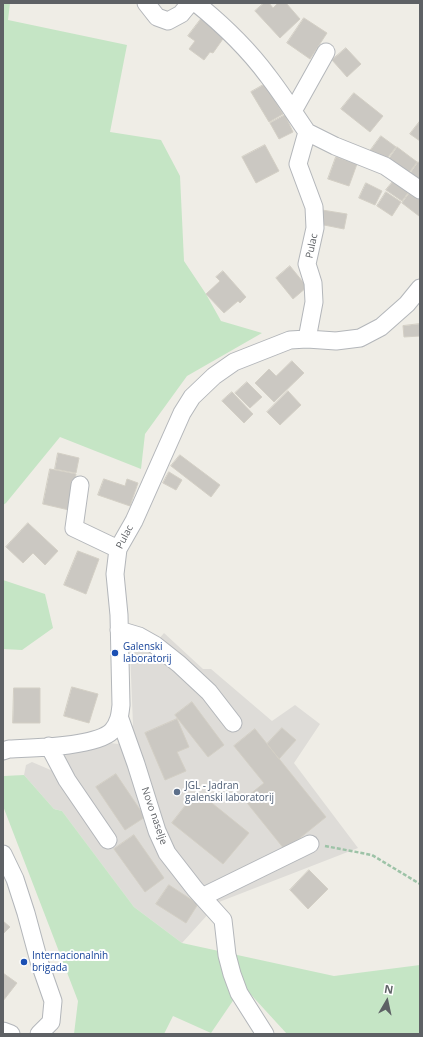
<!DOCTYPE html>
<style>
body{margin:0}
#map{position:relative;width:423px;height:1037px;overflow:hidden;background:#efede6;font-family:"Open Sans",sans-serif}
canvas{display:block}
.frame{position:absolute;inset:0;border:4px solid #5e6165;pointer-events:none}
.north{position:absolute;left:367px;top:981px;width:40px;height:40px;-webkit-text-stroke:3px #fff;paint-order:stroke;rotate:9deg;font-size:11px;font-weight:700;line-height:16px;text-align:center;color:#5e6165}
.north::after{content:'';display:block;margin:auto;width:14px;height:18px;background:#5e6165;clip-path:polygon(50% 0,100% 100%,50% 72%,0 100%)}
</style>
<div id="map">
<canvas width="423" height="1037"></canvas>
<div class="frame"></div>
<div class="north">N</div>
</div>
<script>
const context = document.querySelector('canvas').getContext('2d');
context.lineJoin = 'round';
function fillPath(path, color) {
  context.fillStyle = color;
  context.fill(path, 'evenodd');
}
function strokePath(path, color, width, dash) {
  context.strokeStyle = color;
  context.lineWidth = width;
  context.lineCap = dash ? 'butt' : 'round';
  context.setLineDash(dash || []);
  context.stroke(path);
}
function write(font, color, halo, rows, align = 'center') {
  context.font = font + ' "Open Sans",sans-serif';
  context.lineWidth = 4;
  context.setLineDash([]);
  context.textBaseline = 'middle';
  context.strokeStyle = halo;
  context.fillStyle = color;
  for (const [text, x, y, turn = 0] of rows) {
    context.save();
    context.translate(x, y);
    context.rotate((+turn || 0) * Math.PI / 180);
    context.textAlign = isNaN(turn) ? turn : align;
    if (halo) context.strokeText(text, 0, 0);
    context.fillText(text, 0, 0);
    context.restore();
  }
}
fillPath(new Path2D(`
 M142,629L158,640L164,633L203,669H211L272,721L295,705L320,724L294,763L358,848L219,902L182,943L134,907L62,811L54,809L24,775L26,765L32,762L53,771L64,753L80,751L110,743L118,744L133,725L130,651L136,645Z`), '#dedcd8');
fillPath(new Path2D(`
 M3,3H10L8,20L127,45L110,132L161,140L180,176L184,261L206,294L221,321L262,333L187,376L145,434L141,469L60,437L6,503L3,505Z
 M3,580L45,594L53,628L22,650L3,649Z
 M24,775L54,809L62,811L134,907L182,943L334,976L420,965V1034H287L243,986L211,1033L173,1016L164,1034H74L78,1001L3,806L4,776Z`), '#c5e5c5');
const building = new Path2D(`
 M264,3H269L273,8L278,3H286L300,19L280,38L255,11Z
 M304,18L327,33L310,59L287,43Z
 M201,19L225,36L213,53L210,52L204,60L189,49L195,41L188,36Z
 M346,48L361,64L347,77L332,60Z
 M265,84L283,114L269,122L251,92Z
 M354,93L383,116L370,132L341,109Z
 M285,115L293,132L279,139L270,123Z
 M420,121V141L410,134Z
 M381,136L396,147L384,162L370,151Z
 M265,145L279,171L256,183L242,157Z
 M397,147L417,162L408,174L388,160Z
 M336,157L357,164L349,186L328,179Z
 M418,162L420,163V183L409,175Z
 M395,179L410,190L402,201L386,190Z
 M366,183L382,191L375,205L359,198Z
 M386,192L401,202L392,216L377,206Z
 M410,192L420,199V215L419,216L402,203Z
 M322,210L347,214L344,229L319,224Z
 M290,266L307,287L293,299L276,278Z
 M223,271L246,297L240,303L238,301L224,313L206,294L220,281L216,277Z
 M420,324V336L404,337L403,326Z
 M292,361L304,373L274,402L255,383L269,369L276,376Z
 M247,382L262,397L250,408L235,393Z
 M288,391L301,405L280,425L267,412Z
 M232,392L253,414L244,423L222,401Z
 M58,453L79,458L76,473L55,469Z
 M180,455L220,485L211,497L171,466Z
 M50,469L76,474L69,510L43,504Z
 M169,472L182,480L176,490L163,483Z
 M104,479L125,486L127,479L138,483L130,506L98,495Z
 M28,523L58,551L45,565L33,553L23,563L6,547Z
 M78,551L99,559L86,594L64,585Z
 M72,687L98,694L89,723L64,716Z
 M14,688H40V723H13Z
 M192,702L224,745L208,757L175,715Z
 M177,719L189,747L177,752L186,771L165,780L145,733Z
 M282,728L296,740L279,759L267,744Z
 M255,729L326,817L285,850L244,799L264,783L234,746Z
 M116,774L145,817L125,830L96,787Z
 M197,791L249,833L223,864L172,823Z
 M134,835L164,878L145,892L114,849Z
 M309,870L328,889L308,909L290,890Z
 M169,885L198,904L186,923L156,904Z
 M3,921L10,927L3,934Z
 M3,973L17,983L3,1001Z`);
fillPath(building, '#cbc8c2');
strokePath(building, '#d3cfc5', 1);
const minor = new Path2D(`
 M146,3L157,17L168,21L181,14L190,3
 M196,3C222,24 248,49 268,76C282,94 294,113 307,132L298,164L314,207L315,228L307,264L313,283L314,302L307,339
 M293,111L326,52
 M307,132L335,146L385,166L420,190
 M80,485L74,528L118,549
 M119,630L139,636L155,645L179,664L209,692L233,723
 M120,719L136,764L157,831L167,853L195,889L223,920L227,955L232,974L239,993L265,1034
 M49,746L67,780L108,840
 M3,751L9,749C32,748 96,747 112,731C119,723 120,715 121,705L119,615L115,574L118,549L134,521L182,413L192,397L214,376L234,362L290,340L307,339L336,341L360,338L381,327L407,304L420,288
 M3,854L15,879L26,913L39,961L53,1001L51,1022L39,1034
 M202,897L310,844
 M3,1031L11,1034`);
strokePath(minor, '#b3b6ba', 19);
strokePath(new Path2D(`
 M325,846L372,855L420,884`), '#9dc3a7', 2.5, [4, 2]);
strokePath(minor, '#fff', 17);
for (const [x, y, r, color] of [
 [115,653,4,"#1a4fb4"],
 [177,792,4,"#5c6f8a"],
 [24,962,4,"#1a4fb4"]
]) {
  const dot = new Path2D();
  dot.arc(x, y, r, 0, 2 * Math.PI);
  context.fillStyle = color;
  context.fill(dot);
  strokePath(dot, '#fff', 1.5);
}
write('10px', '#5e6165', '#fff', [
 ["Pulac",312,246,-78],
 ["Pulac",125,537,-63],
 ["Novo naselje",154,816,71]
]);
write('10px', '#164399', '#fff', [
 ["Galenski",123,647],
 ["laboratorij",123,659],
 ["Internacionalnih",32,956],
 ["brigada",32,968]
], 'left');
write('10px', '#4e5e75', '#fff', [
 ["JGL - Jadran",185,786],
 ["galenski laboratorij",185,798]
], 'left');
</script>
